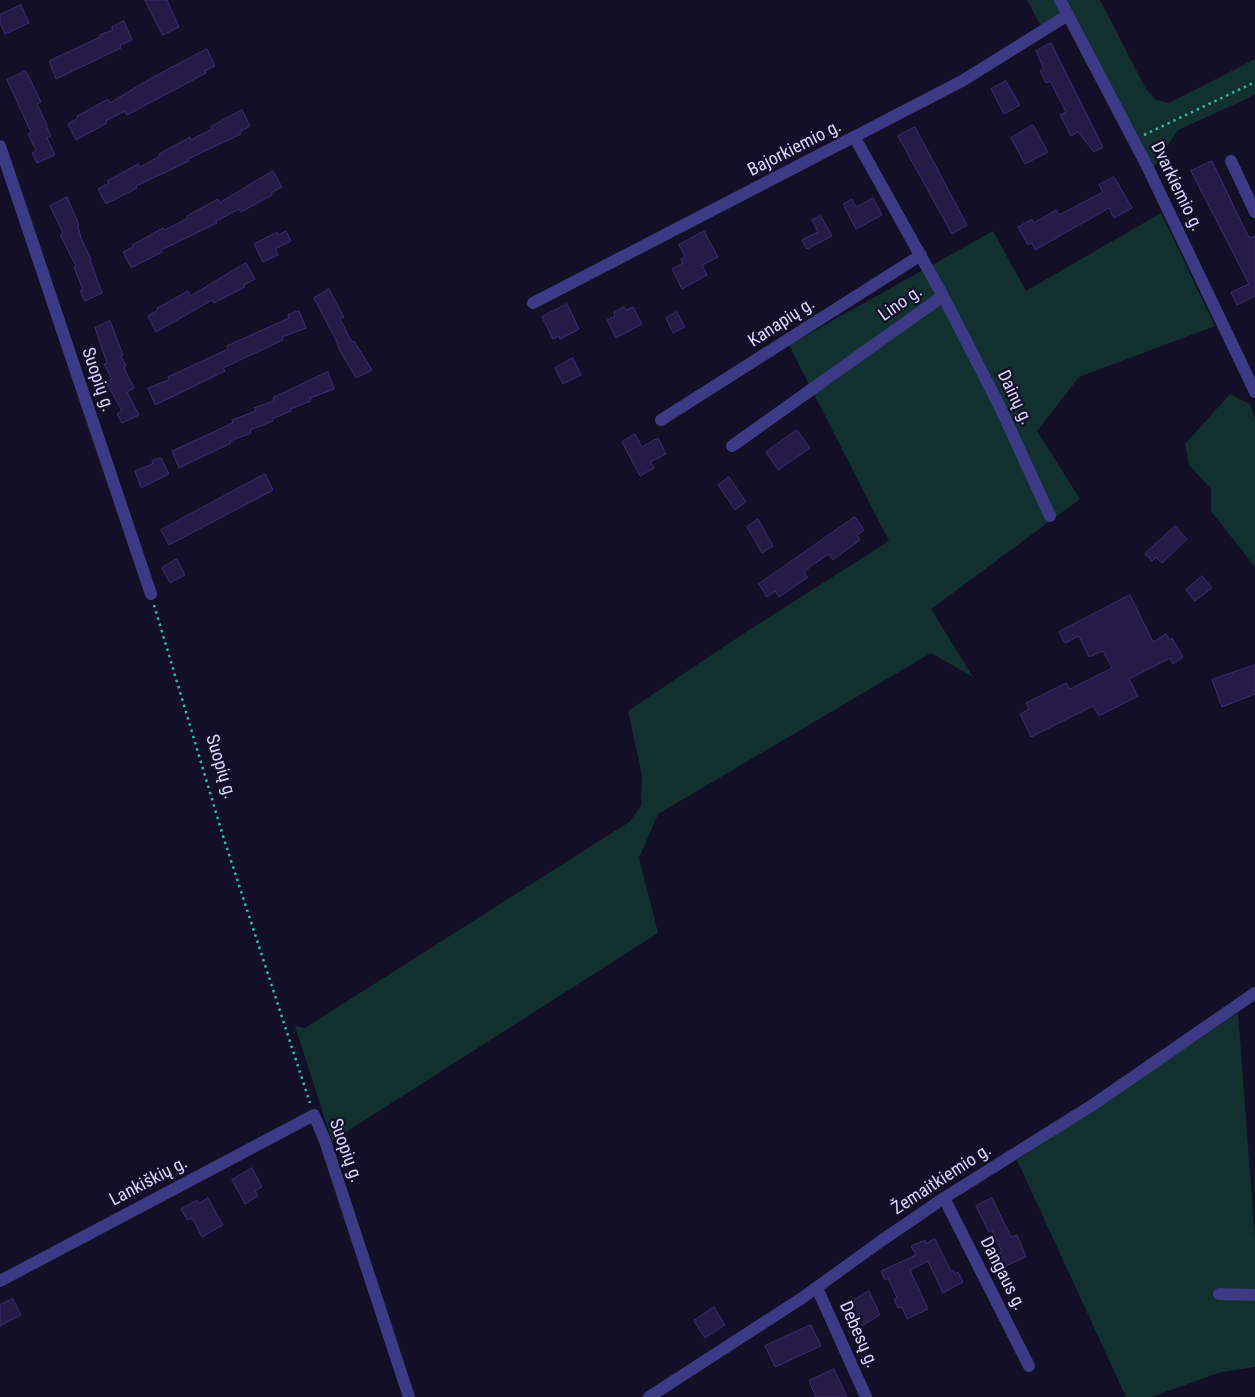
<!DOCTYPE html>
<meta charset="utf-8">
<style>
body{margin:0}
canvas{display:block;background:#130f26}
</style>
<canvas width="1255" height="1397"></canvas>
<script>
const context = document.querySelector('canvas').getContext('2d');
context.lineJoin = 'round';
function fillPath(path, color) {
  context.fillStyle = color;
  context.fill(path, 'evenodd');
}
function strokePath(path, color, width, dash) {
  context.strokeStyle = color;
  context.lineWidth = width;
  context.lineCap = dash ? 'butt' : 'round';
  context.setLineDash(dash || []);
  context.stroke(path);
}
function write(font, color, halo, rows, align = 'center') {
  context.font = font + ' "Roboto Condensed",sans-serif';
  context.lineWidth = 4.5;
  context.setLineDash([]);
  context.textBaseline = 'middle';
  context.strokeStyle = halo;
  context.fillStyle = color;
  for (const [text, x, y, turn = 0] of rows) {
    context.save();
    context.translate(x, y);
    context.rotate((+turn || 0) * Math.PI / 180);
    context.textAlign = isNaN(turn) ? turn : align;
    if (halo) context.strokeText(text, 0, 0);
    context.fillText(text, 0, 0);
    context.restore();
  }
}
fillPath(new Path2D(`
 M1027,0H1100L1146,89L1156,100L1169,103L1255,59V95L1178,130L1154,167L1146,164L1068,16L1042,28Z
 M1161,213L1215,326L1079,377L1037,431L1080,499L931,609L973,677L931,653L658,814L639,858L658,933L332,1141L295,1026L305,1028L629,822L641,806L642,775L628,711L746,632L889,541L789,345L993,231L1026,291Z
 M1230,394L1250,404L1255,419V567L1211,511V489L1189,465L1185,444Z
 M1238,1013L1255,1239V1367L1221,1372L1151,1397H1126L1017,1160Z`), '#12302f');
const building = new Path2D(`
 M145,0H167L179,27L163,35Z
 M21,5L29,23L5,34L0,23V15Z
 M124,21L132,40L120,45L121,48L56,79L49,61L100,37V35L113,30L112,27Z
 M1051,43L1103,147L1094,152L1078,132L1071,136L1060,115L1066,112L1050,81L1046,83L1040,71L1044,69L1036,51Z
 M207,49L215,66L205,71L206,73L127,115L125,111L106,121L107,123L76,140L68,124L78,118L77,116L108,99L110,103L148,80Z
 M26,71L41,102L37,104L47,125H46L51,136L47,138L55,155L37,163L32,153L36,151L28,134L31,132L7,80Z
 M1006,81L1020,105L1004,114L991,89Z
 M242,110L250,126L240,132L241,134L188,159L189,161L136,186L137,188L106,204L98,189L109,183L107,181L138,164L140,167L160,156L159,154L190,137L191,140L212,129L211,127Z
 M1033,125L1048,152L1025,164L1011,138Z
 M915,127L967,225L952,234L898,136Z
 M1212,161L1246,232L1250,238L1255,236V296L1237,305L1231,292L1249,284L1191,171Z
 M273,171L282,187L271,193L272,195L241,212L239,209L216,221L217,223L161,250L162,252L131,268L123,252L133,247L132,245L163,228L165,230L188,218L187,216L218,199L220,202Z
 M1114,177L1132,208L1114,218L1109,208L1035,250L1032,243L1028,245L1018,227L1032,219L1034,223L1056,210L1059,215L1103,192L1099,185Z
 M67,197L79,225L78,226L81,238L91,259L90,260L102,293L85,301L80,291L83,290L74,267L76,266L60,235L63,233L50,206Z
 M873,198L882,215L856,229L843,204L852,199L856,207Z
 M821,216L832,236L807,249L802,240L818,232L812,220Z
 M286,231L291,241L275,249L278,255L263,262L254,244L277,232L278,235Z
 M704,231L718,257L702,265L707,275L682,289L672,269L683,263L681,259L685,256L679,245Z
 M246,263L255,279L244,285L245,287L214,303L212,300L156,332L148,316L158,310L157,308L188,291L190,296Z
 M329,289L344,317L340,319L352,342L354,341L372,370L356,378L339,349L337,342L314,298Z
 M567,304L579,329L560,339L559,336L553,339L542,317Z
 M624,307L626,310L633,307L642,324L616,338L607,320L615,316L614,313Z
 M299,311L306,328L282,337L283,340L223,368L225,371L155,405L148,388L169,380L168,377L228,349L227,346L289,318L288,315Z
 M677,312L685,327L673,333L666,318Z
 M110,321L123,355L121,356L126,366L124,368L134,388L127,392L139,415L122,423L117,414L122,411L106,382L112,379L104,364L107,363L95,328Z
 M573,358L581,375L563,384L555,368Z
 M328,372L334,389L310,398L311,401L290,409L291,411L272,419L273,421L250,430L251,433L230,441L231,443L179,468L172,451L233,423L232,420L256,411L254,408L274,401L273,398Z
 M797,430L810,448L778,470L766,452Z
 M635,434L642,447L658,438L666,454L650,462L654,468L640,476L622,442Z
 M161,458L169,474L141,488L135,471L153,464L152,461Z
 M265,474L273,490L169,545L161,530Z
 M729,477L746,502L735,510L718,485Z
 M855,517L864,530L857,535L860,540L833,560L829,554L811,566L804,572L808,577L779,597L775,591L767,597L759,584Z
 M758,519L773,546L762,553L747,527Z
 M1175,526L1187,539L1162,563L1156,557L1152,561L1145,554Z
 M177,559L185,575L170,583L162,568Z
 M1202,576L1212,588L1195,601L1186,590Z
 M1130,595L1153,642L1166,634L1170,640L1172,638L1183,657L1173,664L1170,658L1129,679L1138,696L1099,716L1093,706L1031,737L1020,714L1029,709L1026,703L1066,683L1070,689L1112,668L1103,651L1089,657L1079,636L1065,643L1059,632Z
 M1255,665V694L1222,707L1212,680Z
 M252,1168L262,1187L255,1191L258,1196L245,1204L232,1180Z
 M208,1198L223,1225L202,1237L192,1218L187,1220L181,1209L197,1200L199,1203Z
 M992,1198L1011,1237L1017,1235L1026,1257L1005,1266L999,1253L1002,1252L992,1230L989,1232L976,1206Z
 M935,1239L951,1271L953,1270L955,1274L958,1272L963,1282L943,1293L928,1261L910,1270L928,1309L907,1319L902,1307L898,1308L894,1299L897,1298L888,1278L885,1280L881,1271L916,1255L911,1246L925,1240L926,1243Z
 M869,1291L880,1315L860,1327L849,1303Z
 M13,1299L21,1315L0,1326V1305Z
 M714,1307L725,1325L705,1338L694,1321Z
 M811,1325L821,1346L775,1367L765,1346Z
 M834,1369L847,1397H816L809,1381Z`);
fillPath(building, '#241b47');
strokePath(building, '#3b2d73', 1);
strokePath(new Path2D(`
 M1144,135L1255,82
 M154,605L223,836L310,1103`), '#2fb8b0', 2.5, [2.5, 4]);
strokePath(new Path2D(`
 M1060,0L1146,164L1255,392
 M0,146L151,594
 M1231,161L1255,212
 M943,296L999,405L1050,516
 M533,303L962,81L1068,15
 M661,420L921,255
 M732,446L943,296L855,138
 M944,1198L1029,1366
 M0,1281L314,1115L325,1141L409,1397
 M817,1288L866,1397
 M1219,1294L1255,1295
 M649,1397L802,1298L881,1241L944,1198L1094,1104L1255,993`), '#3d3a85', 12);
write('18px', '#d9d4ff', '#130f26', [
 ["Bajorkiemio g.",795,149,-27],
 ["Dvarkiemio g.",1176,187,64],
 ["Lino g.",901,304,-35],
 ["Kanapių g.",782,323,-33],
 ["Suopių g.",97,380,71],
 ["Dainų g.",1014,398,64],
 ["Suopių g.",220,767,73],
 ["Suopių g.",345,1151,70],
 ["Žemaitkiemio g.",942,1180,-33],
 ["Lankiškių g.",149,1182,-28],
 ["Dangaus g.",1002,1274,63],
 ["Debesų g.",858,1335,66]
]);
</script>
